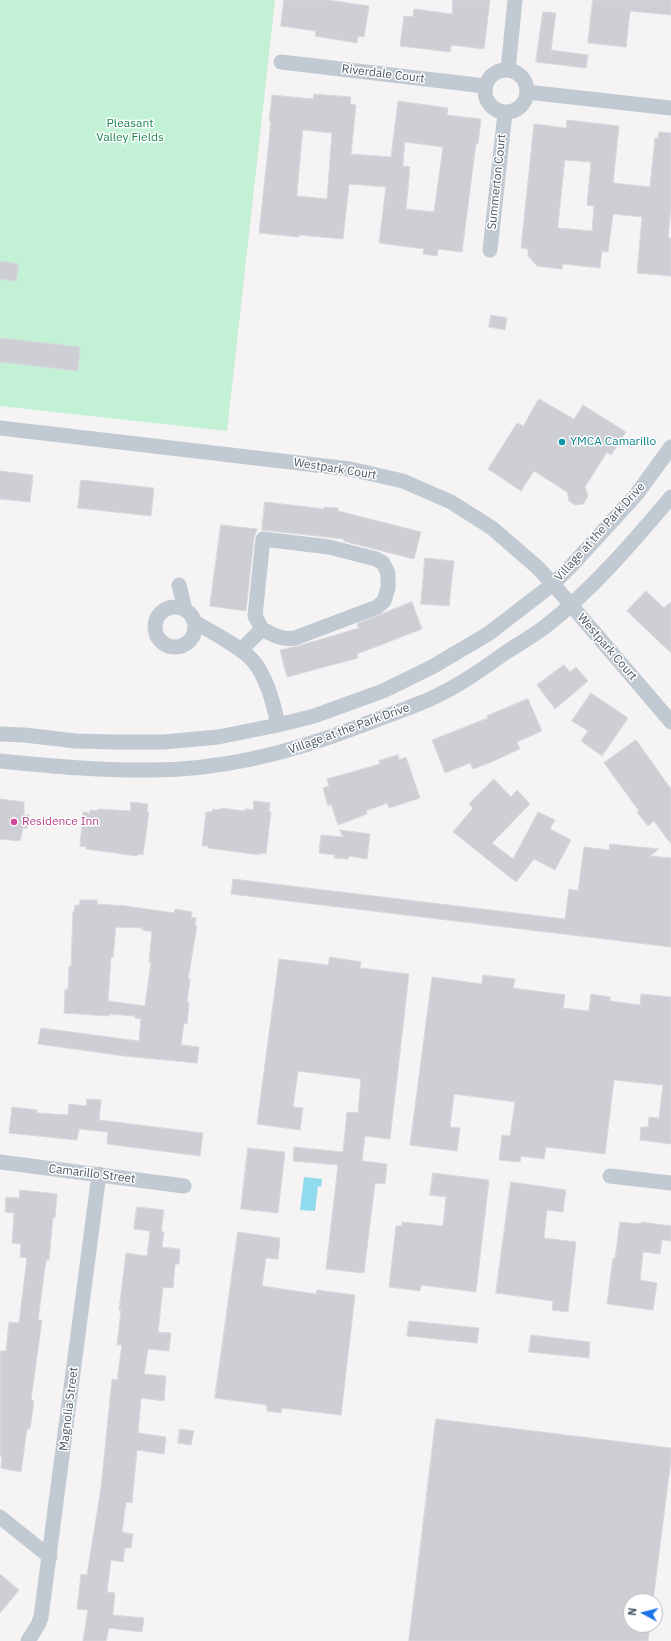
<!DOCTYPE html>
<style>
body{margin:0}
#map{position:relative;width:671px;height:1641px;overflow:hidden;background:#f5f3f3;font-family:"IBM Plex Sans",sans-serif}
canvas{display:block}
.north{position:absolute;left:623px;top:1593px;width:40px;height:40px;box-sizing:border-box;background:#fff;border:1px solid #b7bbc0;border-radius:50%;rotate:277deg;font-size:11px;font-weight:700;line-height:16px;text-align:center;color:#4a5661}
.north::after{content:'';display:block;margin:auto;width:14px;height:18px;background:#1a73e8;clip-path:polygon(50% 0,100% 100%,50% 72%,0 100%)}
</style>
<div id="map">
<canvas width="671" height="1641"></canvas>
<div class="north">N</div>
</div>
<script>
const context = document.querySelector('canvas').getContext('2d');
context.lineJoin = 'round';
function fillPath(path, color) {
  context.fillStyle = color;
  context.fill(path, 'evenodd');
}
function strokePath(path, color, width, dash) {
  context.strokeStyle = color;
  context.lineWidth = width;
  context.lineCap = dash ? 'butt' : 'round';
  context.setLineDash(dash || []);
  context.stroke(path);
}
function write(font, color, halo, rows, align = 'center') {
  context.font = font + ' "IBM Plex Sans",sans-serif';
  context.lineWidth = 3;
  context.setLineDash([]);
  context.textBaseline = 'middle';
  context.strokeStyle = halo;
  context.fillStyle = color;
  for (const [text, x, y, turn = 0] of rows) {
    context.save();
    context.translate(x, y);
    context.rotate((+turn || 0) * Math.PI / 180);
    context.textAlign = isNaN(turn) ? turn : align;
    if (halo) context.strokeText(text, 0, 0);
    context.fillText(text, 0, 0);
    context.restore();
  }
}
fillPath(new Path2D(`
 M0,0H275L227,431L0,406Z`), '#c3f1d5');
fillPath(new Path2D(`
 M304,1177L322,1179L321,1187L318,1186L315,1211L300,1210Z`), '#90daee');
const building = new Path2D(`
 M284,0H328L369,6L364,37L358,36L357,43L315,36L316,31L281,26Z
 M453,0H490L484,49L451,45L450,52L400,46L404,16L413,17L414,9L452,14Z
 M593,0H671V15L630,11L626,47L588,43Z
 M543,12L556,13L551,50L588,55L586,68L536,62Z
 M314,94L351,97L350,104L356,105L351,154L391,157L398,101L448,108L447,115L481,119L478,144L476,143L462,252L438,249L437,256L423,254L424,249L379,243L386,187L349,184L343,239L299,235V237L259,233L271,121H269L272,95L313,99ZM303,130L332,133L327,199L297,196ZM405,142L443,147L434,212L406,209L410,167L403,166Z
 M567,120L619,126L613,183L650,187L655,138H658L659,132L671,133V206L668,238H671V276L637,273L642,217L613,214L608,252L602,251L600,268L563,264L562,269L537,266L528,256V249L521,248L534,124L566,128ZM565,160L591,162L587,205L594,206L592,231L558,228Z
 M0,261L19,264L16,281L0,279Z
 M491,315L507,318L505,330L489,327Z
 M0,338L80,347L78,371L0,362Z
 M539,399L574,419L583,405L626,432L611,455L607,452L585,487L588,496L583,504L575,505L569,501L567,492L534,471L521,491L488,469L517,423L523,426Z
 M0,471L33,475L30,502L0,499Z
 M81,480L154,488L151,516L78,508Z
 M265,502L324,509V507L338,508V511L421,532L414,559L343,541L344,539L262,530Z
 M221,525L257,529L254,538L246,611L210,606Z
 M425,558L454,561L449,606L421,604Z
 M646,591L664,608L671,602V653L627,611Z
 M412,602L422,629L357,654L358,658L287,677L280,650L298,646L359,628L357,624Z
 M564,665L570,672L576,667L588,681L555,709L537,685Z
 M591,693L628,718L602,756L581,741L588,731L572,721Z
 M528,699L542,731L517,742L520,749L489,763L473,769L470,763L445,773L432,740L488,718L487,716Z
 M636,740L671,789V844L654,821L648,826L637,812L639,811L604,763Z
 M398,755L399,760L406,757L420,798L389,808L387,803L366,811L367,814L338,825L331,804L328,806L323,788L329,786L327,779L380,764L379,761Z
 M494,779L511,797L517,790L530,804L492,843L513,859L538,812L555,820L550,829L571,840L555,870L534,859L516,882L453,832L473,808L469,804Z
 M0,799L24,802V815H29L27,829L23,828L20,841L0,839Z
 M254,801L270,803L269,811L271,812L266,854L260,853V855L208,848V846H202L206,812H212L213,809L220,810L221,808L245,811V809L253,810Z
 M131,802L148,804L147,812H149L143,855L138,854L137,856L86,849V847L80,846L83,812L90,813V810L98,811V809L130,811Z
 M340,830L370,834L367,859L349,856L348,859L334,858L335,855L319,853L321,835L343,837Z
 M610,844L659,849L650,856L671,858V947L231,894L233,879L565,919L569,889L578,891L584,847L609,850Z
 M80,900H97V904L126,906L174,913L175,909L192,912L191,917L196,918L195,925L197,926L188,979H190L187,1003H189L187,1024L184,1023L181,1045L199,1047L197,1063L124,1056L38,1044L41,1028L139,1041L141,1019L135,1018V1016L109,1014V1016L64,1013L65,989L68,990L69,966L71,967L73,912H74L75,905H80ZM116,927L143,928L142,930L152,932L149,962H151L145,1006L108,1001L111,957H113Z
 M330,957L361,962L360,968L409,974L390,1139L365,1136L362,1161L387,1164L385,1184L375,1183L364,1273L326,1269L338,1165L293,1161L294,1147L343,1152L347,1112L358,1113L361,1079L298,1071L293,1107L303,1108L300,1130L257,1124L279,959L328,965Z
 M483,975L515,979L513,988L565,995L563,1008L589,1011L591,994L610,997V1001L640,1005L641,994L671,997V1144L640,1140L641,1127H648L649,1117L659,1118L663,1085L614,1080L605,1154L546,1147L544,1159L521,1156L520,1162L499,1160L502,1135L510,1136L515,1102L454,1094L450,1127L460,1128L457,1151L410,1145L432,977L482,984Z
 M87,1099L101,1100L99,1120L203,1133L200,1156L107,1144L108,1132L79,1129L77,1140L9,1133L12,1107L37,1110V1113L68,1115L69,1104L86,1106Z
 M248,1148L285,1152L278,1213L241,1209Z
 M433,1173L489,1180L476,1292L421,1285L420,1291L389,1287L396,1226H402V1222L443,1226L446,1197L430,1195Z
 M511,1182L566,1190L563,1212L547,1210L544,1238L576,1242L568,1312L552,1310L553,1301L496,1293Z
 M20,1190L57,1194L55,1218L53,1217L49,1260H46L38,1320H42L31,1400L34,1401L30,1429H27L21,1472L1,1468L2,1457L0,1456V1351H6L9,1322L19,1323L27,1258L20,1257L21,1244L12,1243L14,1213L5,1212L6,1197L19,1198Z
 M137,1207L164,1210L161,1231L164,1232L162,1247L180,1249L179,1264H175L173,1288L163,1287L158,1332L171,1333L169,1351L148,1349L144,1374L166,1376L164,1401L141,1398L138,1433L166,1437L164,1454L137,1450L132,1503L126,1502L122,1532L133,1534L131,1548H125L123,1562L111,1560L107,1592L115,1593L113,1615L144,1618L142,1632L109,1628L106,1641H83L88,1610L77,1609L81,1574L87,1575L101,1488L112,1379L117,1380L122,1345H117L121,1310H119L126,1253L147,1256L150,1231L134,1229Z
 M620,1222L641,1224V1222L671,1226V1241L662,1240L660,1254L643,1252L640,1280L657,1283L653,1310L607,1304L613,1258H615Z
 M238,1232L280,1238L278,1259L266,1258L262,1286L316,1294L317,1290L355,1295L341,1415L282,1408L281,1413L267,1411V1405L215,1398Z
 M409,1321L479,1328L477,1343L407,1336Z
 M531,1335L590,1342L589,1358L529,1352Z
 M436,1419L671,1448V1459L653,1601H631V1625H650L648,1641H409Z
 M180,1429L194,1431L191,1445L178,1443Z
 M0,1574L19,1590L0,1613Z`);
fillPath(building, '#cdcfd5');
strokePath(building, '#d7d9de', 1);
strokePath(new Path2D(`
 M281,62L485,86
 M485 91a21 21 0 1 1 42 0a21 21 0 1 1-42 0Z
 M508,70L515,0
 M527,92L671,108
 M490,250L505,113
 M0,428L350,469L403,481L451,502L492,528L537,567L553,584L671,722
 M179,585L185,609
 M155 627a20 20 0 1 1 40 0a20 20 0 1 1-40 0Z
 M195,622C211,632 242,647 254,662C267,678 274,705 278,725
 M241,650L262,629L255,616L263,539L329,547L376,559L383,563L388,573V588L384,601L377,607L295,638C282,640 273,635 262,629
 M0,734L24,735L76,741L115,742H164L218,737L278,725L314,716L383,691L432,667L488,634L553,584L573,564L636,495L671,447
 M0,761C51,766 101,771 152,770C224,770 293,752 360,726C383,717 407,709 430,699C457,687 481,670 505,653C519,644 533,636 546,626C593,589 633,542 671,497
 M0,1162L184,1186
 M610,1176L671,1183
 M0,1517L50,1557
 M28,1641L38,1625L41,1617L99,1174`), '#c1cad2', 15);
for (const [x, y, r, color] of [
 [562,442,4,"#0f9aa8"],
 [14,822,4,"#d1479c"]
]) {
  const dot = new Path2D();
  dot.arc(x, y, r, 0, 2 * Math.PI);
  context.fillStyle = color;
  context.fill(dot);
  strokePath(dot, '#fff', 1.5);
}
write('12px', '#4a5661', '#fff', [
 ["Riverdale Court",383,74,7],
 ["Summerton Court",497,182,-84],
 ["Westpark Court",335,469,9],
 ["Village at the Park Drive",600,532,-48],
 ["Westpark Court",607,647,49],
 ["Village at the Park Drive",349,729,-20],
 ["Camarillo Street",92,1174,7],
 ["Magnolia Street",69,1409,-83]
]);
write('12px', '#17864f', '#fff', [
 ["Pleasant",130,124],
 ["Valley Fields",130,138]
]);
write('12px', '#0d838f', '#fff', [
 ["YMCA Camarillo",570,442]
], 'left');
write('12px', '#b23c85', '#fff', [
 ["Residence Inn",22,822]
], 'left');
</script>
